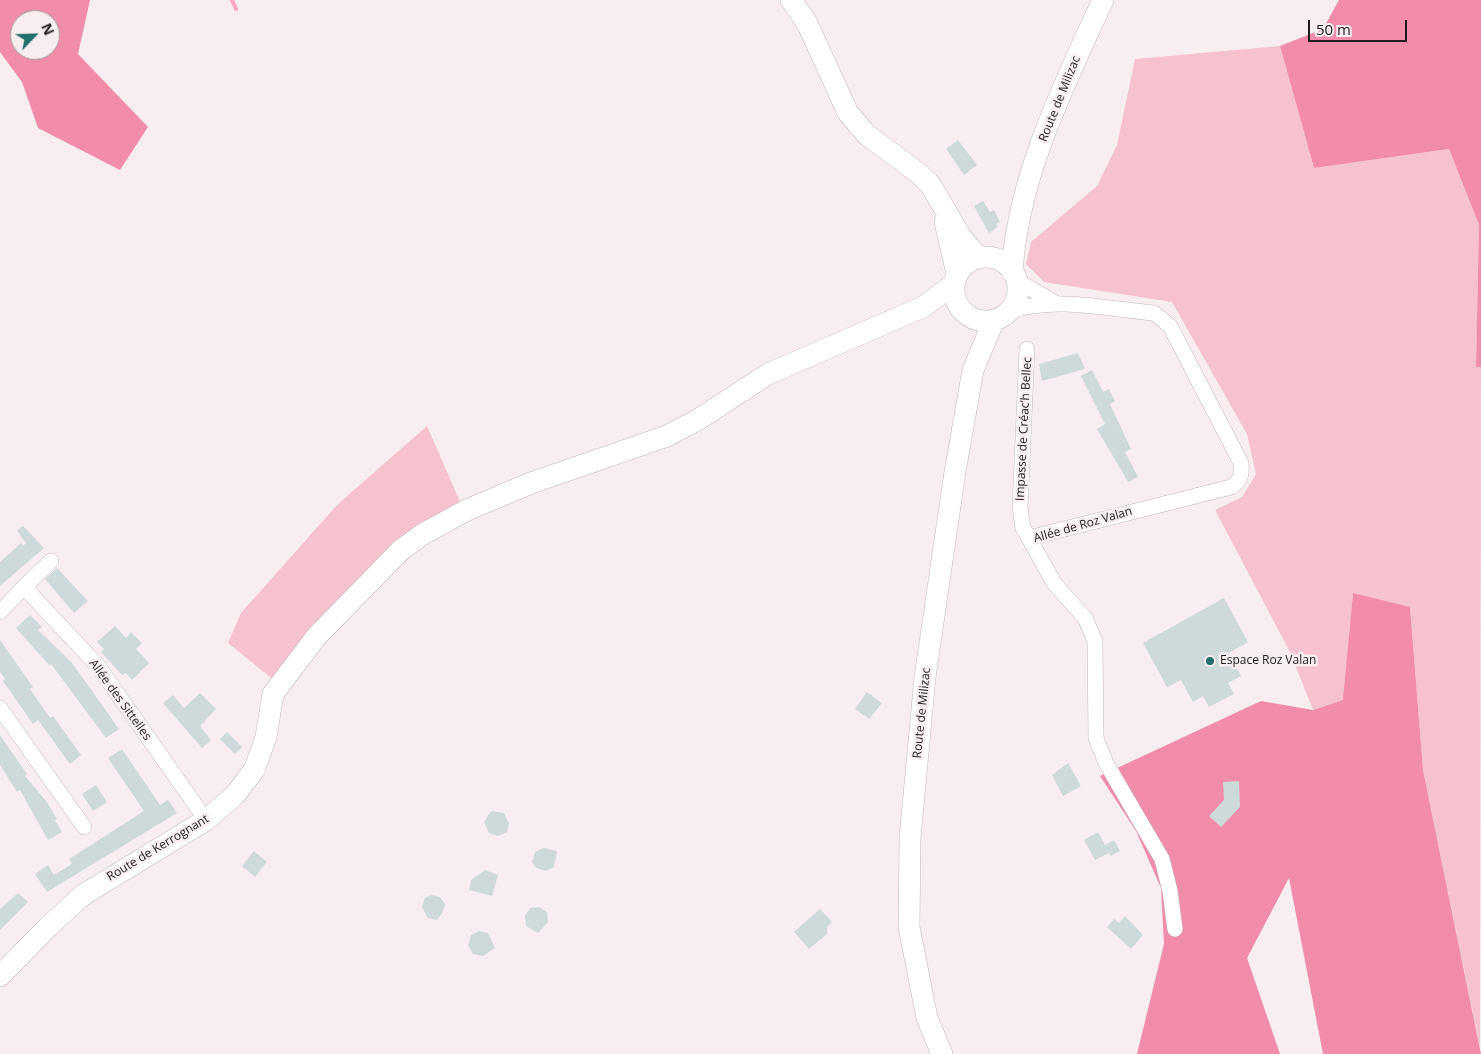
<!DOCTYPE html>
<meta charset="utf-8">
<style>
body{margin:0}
#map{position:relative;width:1481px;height:1054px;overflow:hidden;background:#f8edf0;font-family:"Open Sans",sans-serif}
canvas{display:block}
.north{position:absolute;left:10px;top:10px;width:50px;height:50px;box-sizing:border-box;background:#f8edf0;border:1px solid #a1999b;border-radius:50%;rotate:66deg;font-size:14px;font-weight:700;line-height:20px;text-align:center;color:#1f1b1c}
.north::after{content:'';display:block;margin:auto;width:18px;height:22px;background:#236f6d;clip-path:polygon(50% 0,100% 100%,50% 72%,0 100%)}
.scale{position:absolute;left:1308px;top:20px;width:99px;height:22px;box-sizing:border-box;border:2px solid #1f1b1c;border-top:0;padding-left:6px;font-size:15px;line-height:18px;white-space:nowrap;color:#1f1b1c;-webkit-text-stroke:4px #f8edf0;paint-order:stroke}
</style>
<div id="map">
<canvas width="1481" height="1054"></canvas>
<div class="north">N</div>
<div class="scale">50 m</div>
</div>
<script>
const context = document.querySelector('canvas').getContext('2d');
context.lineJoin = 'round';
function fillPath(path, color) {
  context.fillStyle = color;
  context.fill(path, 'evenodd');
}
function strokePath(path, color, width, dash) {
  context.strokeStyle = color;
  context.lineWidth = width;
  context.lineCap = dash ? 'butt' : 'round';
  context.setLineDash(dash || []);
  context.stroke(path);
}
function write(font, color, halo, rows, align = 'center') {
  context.font = font + ' "Open Sans",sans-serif';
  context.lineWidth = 5;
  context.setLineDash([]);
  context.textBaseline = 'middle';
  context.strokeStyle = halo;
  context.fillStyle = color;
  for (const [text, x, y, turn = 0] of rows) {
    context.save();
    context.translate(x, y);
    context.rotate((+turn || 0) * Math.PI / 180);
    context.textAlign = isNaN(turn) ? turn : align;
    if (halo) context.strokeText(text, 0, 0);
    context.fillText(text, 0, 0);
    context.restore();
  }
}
fillPath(new Path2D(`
 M1280,46L1314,168L1449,149L1479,225L1476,366L1481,367L1480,1046L1423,770L1410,608L1353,593L1344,700L1313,710L1290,652L1215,510L1242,497L1256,474L1247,434L1172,302L1044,282L1026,264L1031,242L1097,186L1117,145L1135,59Z
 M427,426L467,518L427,541L327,637L285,689L228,643L241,613L337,505Z`), '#f7c2d0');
fillPath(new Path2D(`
 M0,0H90L78,54L148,127L120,170L38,128L22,82L0,52ZM20,20H50V50H20Z
 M1339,0H1481V367H1476L1479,225L1449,149L1314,168L1280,46L1323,29Z
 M1353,593L1410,607L1423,770L1481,1054H1323L1289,878L1247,958L1280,1054H1137L1164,944L1161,888L1136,831L1100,776L1261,701L1313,710L1343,700Z`), '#f28cab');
strokePath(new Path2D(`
 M232,0L236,9`), '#fba7bf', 4);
fillPath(new Path2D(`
 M958,140L977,165L964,175L946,149Z
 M983,201L990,212L994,210L1000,222L996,224L998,227L989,233L974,206Z
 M1078,353L1085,369L1042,381L1039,364Z
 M1092,370L1103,392L1109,389L1115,401L1110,404L1131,449L1125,452L1138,477L1128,482L1097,429L1105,424L1081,376Z
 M23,526L44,548L0,586V562L21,543L23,546L26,543L17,531Z
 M57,568L88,601L74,613L45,579Z
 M1224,598L1248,642L1229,653L1241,676L1228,683L1234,694L1209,707L1203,696L1193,702L1181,680L1167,687L1143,643Z
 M30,615L42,627L38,630L72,663L119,729L106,738L51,664L50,666L16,628Z
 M115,626L126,638L131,632L142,643L136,649L149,663L132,680L126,673L122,675L101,652L104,649L97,642Z
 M0,640L33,687L30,689L50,718L53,716L81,755L70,764L38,720L33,724L3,681L5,679L0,672Z
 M867,692L882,703L869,719L855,709Z
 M200,693L216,709L200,726L211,740L202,748L163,703L173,695L184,708Z
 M227,732L242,747L235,754L220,739Z
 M0,735L27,774L25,776L46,801L57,819L55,820L62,832L48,840L20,790L17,792L0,765Z
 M122,749L160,805L168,800L177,813L47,892L35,874L48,865L54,875L72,864L69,859L144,811L108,758Z
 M1068,763L1081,786L1063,796L1052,775Z
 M1239,781L1240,807L1221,827L1209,816L1224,800L1223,782Z
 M96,785L107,802L93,811L82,794Z
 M491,811L504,813L509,823L507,832L498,836L489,833L484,822Z
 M1098,832L1105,845L1114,840L1120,851L1111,856L1109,853L1095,860L1084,840Z
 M543,848L557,851L554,867L546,871L536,868L532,862L535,852Z
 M254,851L267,862L255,877L242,866Z
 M485,870L498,875L492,896L469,890L471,880Z
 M18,893L28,902L0,930V909Z
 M431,895L440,897L445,904L443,912L437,920L428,918L422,907L425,898Z
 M539,907L547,912L548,922L538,933L526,926L525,916L530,908Z
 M820,909L832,922L827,927V934L809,949L794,932Z
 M1125,916L1143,935L1131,949L1107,927L1114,919L1119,923Z
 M479,931L488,933L495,948L483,956L473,954L468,945L471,935Z`), '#cedad9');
const street = new Path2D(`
 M1016,280L1057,304
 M1010,311C1055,296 1108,309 1154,313L1170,326L1241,463C1242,474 1241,481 1231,487L1029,538L1054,583L1085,618L1095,641L1096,738L1106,763L1162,859L1170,891L1175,929
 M1027,349L1020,507L1023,528L1029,538
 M24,587L51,561
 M0,612L24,587L98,666L206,820
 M0,708L84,827`);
const secondary = new Path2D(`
 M791,0L807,23L848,113L867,135L917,172L930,184L961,237L979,258
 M945,222L957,274
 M954 289a32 32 0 1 1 64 0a32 32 0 1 1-64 0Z
 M1012,272C1018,176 1064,85 1103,0
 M0,976L48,927L83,895L206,820L235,795L254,770L260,754L266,737L273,694L317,636L401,550L423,534L467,510L531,483L667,436L699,419L768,374L923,307L955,283
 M942,1054L927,1018L909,927L910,838L925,677L955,472L973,370L994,320`);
strokePath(street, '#c1b7b9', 16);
strokePath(secondary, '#c1b7b9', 22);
strokePath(street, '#fff', 15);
strokePath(secondary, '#fff', 21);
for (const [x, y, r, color] of [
 [1210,661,5,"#236f6d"]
]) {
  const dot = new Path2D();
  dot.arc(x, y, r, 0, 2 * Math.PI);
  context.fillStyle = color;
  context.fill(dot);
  strokePath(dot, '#f8edf0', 2);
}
write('12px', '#1f1b1c', '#f8edf0', [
 ["Route de Milizac",1060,99,-68],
 ["Impasse de Créac’h Bellec",1024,429,-87],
 ["Allée de Roz Valan",1083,525,-16],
 ["Allée des Sittelles",120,700,54],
 ["Route de Milizac",922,713,-84],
 ["Route de Kerrognant",158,848,-31]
]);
write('12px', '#1f1b1c', '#f8edf0', [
 ["Espace Roz Valan",1220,661]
], 'left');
</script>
